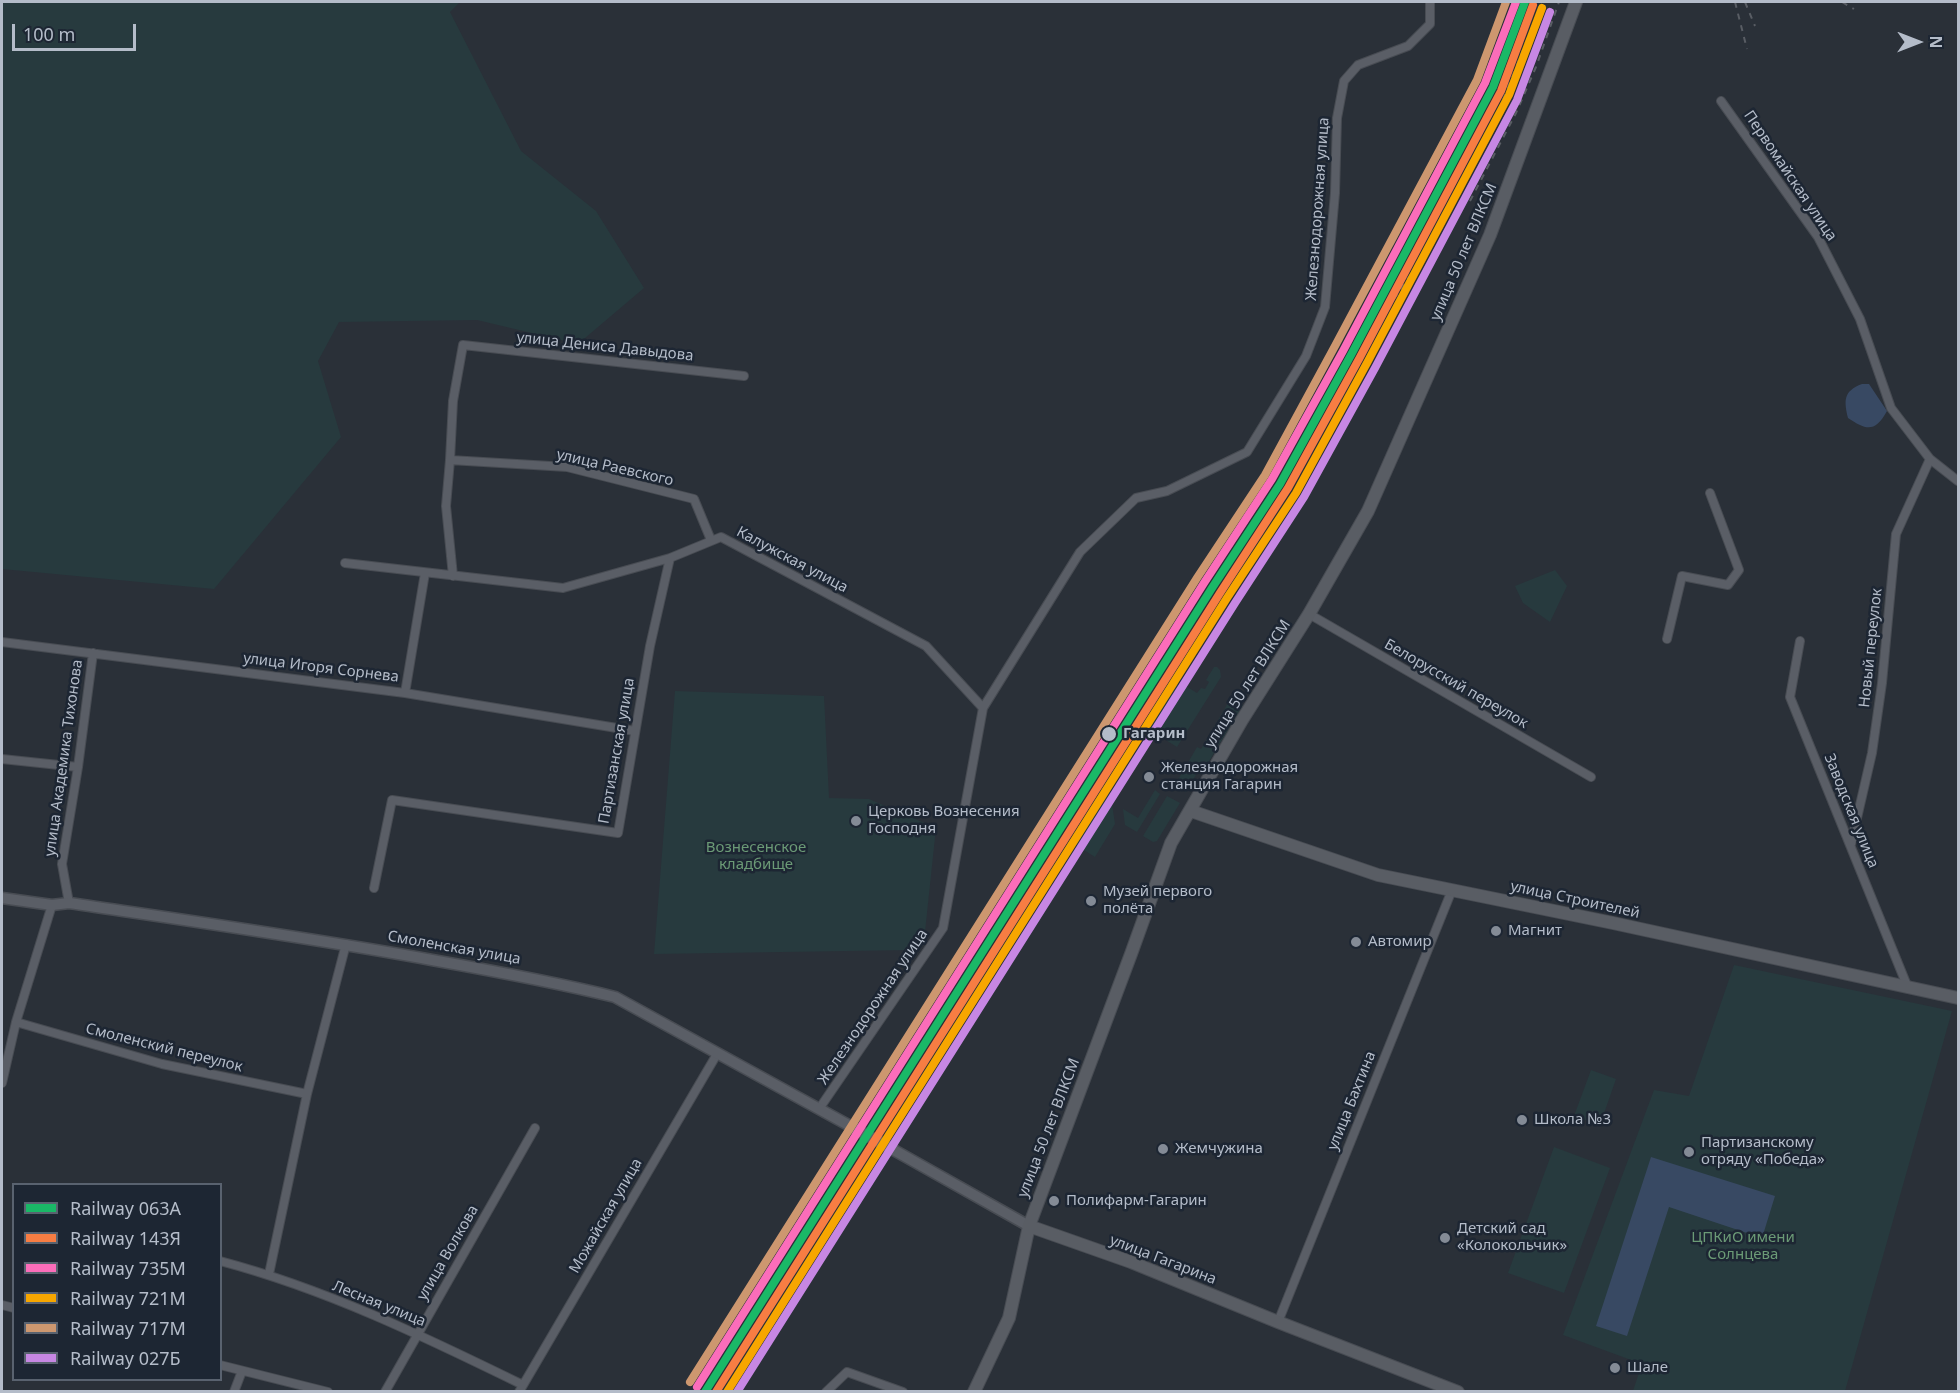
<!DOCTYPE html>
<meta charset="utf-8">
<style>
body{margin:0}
#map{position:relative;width:1960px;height:1393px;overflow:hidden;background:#2a3038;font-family:"Noto Sans",sans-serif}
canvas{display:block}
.frame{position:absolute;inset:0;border:3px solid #b4bcc9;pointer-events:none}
.legend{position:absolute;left:12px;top:1183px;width:210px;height:198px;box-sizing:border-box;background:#1d2633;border:2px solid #59626f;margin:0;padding:8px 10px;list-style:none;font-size:18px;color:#b4bcc9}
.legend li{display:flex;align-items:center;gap:12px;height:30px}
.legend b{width:30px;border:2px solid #59626f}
.north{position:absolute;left:1888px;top:12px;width:60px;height:60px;-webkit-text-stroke:4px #1d2633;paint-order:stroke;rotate:90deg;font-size:16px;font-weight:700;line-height:24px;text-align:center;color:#b4bcc9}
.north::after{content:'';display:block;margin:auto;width:21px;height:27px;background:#b4bcc9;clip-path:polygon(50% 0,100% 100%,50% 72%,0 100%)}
.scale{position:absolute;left:12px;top:24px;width:124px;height:27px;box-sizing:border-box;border:3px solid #b4bcc9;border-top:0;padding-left:8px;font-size:18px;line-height:21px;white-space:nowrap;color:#b4bcc9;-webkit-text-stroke:4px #1d2633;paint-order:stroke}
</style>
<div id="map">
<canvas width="1960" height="1393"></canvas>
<div class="frame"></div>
<ul class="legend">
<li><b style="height:8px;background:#1ab867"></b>Railway 063А</li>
<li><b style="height:8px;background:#f77d43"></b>Railway 143Я</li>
<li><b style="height:8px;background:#fb6dba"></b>Railway 735М</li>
<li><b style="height:8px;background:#f7a600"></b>Railway 721М</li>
<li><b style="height:8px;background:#cd976f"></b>Railway 717М</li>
<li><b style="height:8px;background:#c787e3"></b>Railway 027Б</li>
</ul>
<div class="north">N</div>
<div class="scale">100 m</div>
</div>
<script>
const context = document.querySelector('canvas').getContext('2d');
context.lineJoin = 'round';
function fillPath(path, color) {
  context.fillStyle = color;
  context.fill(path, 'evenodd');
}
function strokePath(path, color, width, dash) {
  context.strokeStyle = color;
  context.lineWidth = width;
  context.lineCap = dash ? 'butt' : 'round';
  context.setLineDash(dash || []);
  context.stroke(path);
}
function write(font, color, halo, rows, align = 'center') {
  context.font = font + ' "Noto Sans",sans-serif';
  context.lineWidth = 5;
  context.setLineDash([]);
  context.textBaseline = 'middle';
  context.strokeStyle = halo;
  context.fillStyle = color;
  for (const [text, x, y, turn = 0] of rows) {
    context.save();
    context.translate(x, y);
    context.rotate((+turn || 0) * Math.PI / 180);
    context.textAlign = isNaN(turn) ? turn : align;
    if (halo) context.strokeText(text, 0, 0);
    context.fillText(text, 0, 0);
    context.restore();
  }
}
fillPath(new Path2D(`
 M2,2H460L450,12L521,151L596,211L644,288L578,344L477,320L339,322L318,361L341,437L214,589L2,569Z
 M1555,570L1567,586L1550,622L1523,603L1515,586Z
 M1214,667H1217L1220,670L1221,677L1177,747L1145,727L1172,684L1184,685L1197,693L1201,688L1205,689L1209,682L1206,680Z
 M675,691L824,696L829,798L869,799L936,828L925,932L911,950L654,954Z
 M1231,698L1243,705L1208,763L1204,761L1186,792L1175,785L1197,747L1201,749Z
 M1109,784L1115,824L1095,857L1073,843Z
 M1155,790L1160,794L1137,832L1125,825L1123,809L1138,818Z
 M1167,796L1180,803L1157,841L1153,842L1143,836Z
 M1734,965L1952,1011L1845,1391H1633L1642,1364L1563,1335L1654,1090L1689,1096Z
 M1591,1070L1616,1079L1600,1125L1574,1116Z
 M1554,1147L1610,1168L1564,1293L1508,1273Z`), '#273a3e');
fillPath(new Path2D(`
 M1862,384H1869L1887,411C1875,433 1866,430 1848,418C1844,401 1843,391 1862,384Z
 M1651,1157L1775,1196L1762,1238L1669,1207L1627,1336L1596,1326Z`), '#384963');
const minor = new Path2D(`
 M1721,101L1818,237L1860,319L1891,408L1930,459L1958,481
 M450,460L567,467L694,499L711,540
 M345,563L563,588L670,558L721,537L926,646L983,708
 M453,576L446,506L450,460L453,401L463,345L744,376
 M1309,614L1591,777
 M1667,639L1682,576L1728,585L1739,570L1710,493
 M1800,641L1790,697L1908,988
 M2,642L405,693L635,731
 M405,693L425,573
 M2,759L78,767
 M1851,844L1872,753L1882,683L1896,534L1930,459
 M374,888L392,800L618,833L650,646L670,558
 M69,903L62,864L78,767L93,653
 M16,1022L162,1064L307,1094
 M2,1083L16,1022L52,905
 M819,1109L943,928L983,708L1080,552L1136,498L1167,491L1247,452L1306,356L1325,307L1335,193L1337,118L1344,81L1358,65L1408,46L1430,24V2
 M220,1261C326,1289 425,1337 523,1385
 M269,1274L307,1094L346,944
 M2,1305L14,1308
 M1278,1322L1452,890
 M220,1365L328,1392
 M234,1392L242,1371
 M385,1392L535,1128
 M519,1392L717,1054
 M826,1392L847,1372L903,1392`);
const tertiary = new Path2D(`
 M2,898L52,905L69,903C190,921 312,938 432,960C494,971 555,982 615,997L883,1144L1029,1226`);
const secondary = new Path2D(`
 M1191,811L1378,875L1613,923L1958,998
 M1029,1226L1131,1262L1278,1322L1458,1392
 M974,1392L1009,1318L1029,1226L1131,954L1171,843L1242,720L1309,614L1368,511L1490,235L1576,2`);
strokePath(minor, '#484c53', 10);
strokePath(tertiary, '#484c53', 13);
strokePath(secondary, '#484c53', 14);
strokePath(minor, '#5a5e66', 8);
strokePath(tertiary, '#5a5e66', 10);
strokePath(secondary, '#595d64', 12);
strokePath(new Path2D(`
 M1735,2L1747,49
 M1745,2L1755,26
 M1842,2L1854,9
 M1470,201L1516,113L1536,67L1559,2
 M1367,339L1411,274L1444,217L1501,105L1542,2`), '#595d64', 2, [6, 6]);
strokePath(new Path2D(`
 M705,1392L1212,588L1280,484L1351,355L1493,87L1525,2`), '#1ab867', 8);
strokePath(new Path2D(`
 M716,1392L1220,593L1288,488L1359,359L1501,91L1533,5`), '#f77d43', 8);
strokePath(new Path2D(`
 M697,1387L1204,583L1272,479L1343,351L1485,83L1516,2`), '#fb6dba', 8);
strokePath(new Path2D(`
 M727,1392L1227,598L1296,493L1367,363L1509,95L1542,8`), '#f7a600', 8);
strokePath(new Path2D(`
 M690,1382L1197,578L1265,475L1335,346L1477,80L1506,2`), '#cd976f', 8);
strokePath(new Path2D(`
 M737,1392L1235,603L1304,497L1375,368L1517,100L1550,12`), '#c787e3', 8);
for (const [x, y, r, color] of [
 [1109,734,8,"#b4bcc9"],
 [1149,777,6,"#848b96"],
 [856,821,6,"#848b96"],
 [1091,901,6,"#848b96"],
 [1496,931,6,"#848b96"],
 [1356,942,6,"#848b96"],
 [1522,1120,6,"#848b96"],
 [1163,1149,6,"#848b96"],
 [1689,1152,6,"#848b96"],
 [1054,1201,6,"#848b96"],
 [1445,1238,6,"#848b96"],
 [1615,1368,6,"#848b96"]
]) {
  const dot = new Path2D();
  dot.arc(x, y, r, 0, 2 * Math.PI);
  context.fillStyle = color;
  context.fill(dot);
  strokePath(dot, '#1d2633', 2);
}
write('15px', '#b4bcc9', '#1d2633', [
 ["Первомайская улица",1790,176,56],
 ["Железнодорожная улица",1318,209,-86],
 ["улица 50 лет ВЛКСМ",1464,252,-67],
 ["улица Дениса Давыдова",605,347,6],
 ["улица Раевского",615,468,13],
 ["Калужская улица",792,560,28],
 ["Новый переулок",1871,648,-84],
 ["улица Игоря Сорнева",321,668,7],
 ["улица 50 лет ВЛКСМ",1248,684,-58],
 ["Белорусский переулок",1456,684,30],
 ["Партизанская улица",617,751,-80],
 ["улица Академика Тихонова",64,758,-82],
 ["Заводская улица",1851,811,68],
 ["улица Строителей",1575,900,12],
 ["Смоленская улица",454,948,10],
 ["Железнодорожная улица",873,1007,-56],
 ["Смоленский переулок",164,1048,14],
 ["улица Бахтина",1352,1101,-68],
 ["улица 50 лет ВЛКСМ",1049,1128,-69],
 ["Можайская улица",606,1216,-60],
 ["улица Волкова",448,1253,-60],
 ["улица Гагарина",1163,1260,21],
 ["Лесная улица",379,1304,22]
]);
write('bold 15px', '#b4bcc9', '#1d2633', [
 ["Гагарин",1123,734]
], 'left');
write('15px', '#b4bcc9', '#1d2633', [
 ["Железнодорожная",1161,768],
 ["станция Гагарин",1161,785],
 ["Церковь Вознесения",868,812],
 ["Господня",868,829],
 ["Музей первого",1103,892],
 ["полёта",1103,909],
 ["Магнит",1508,931],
 ["Автомир",1368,942],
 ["Школа №3",1534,1120],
 ["Партизанскому",1701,1143],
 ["отряду «Победа»",1701,1160],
 ["Жемчужина",1175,1149],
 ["Полифарм-Гагарин",1066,1201],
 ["Детский сад",1457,1229],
 ["«Колокольчик»",1457,1246],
 ["Шале",1627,1368]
], 'left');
write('15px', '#6b9a76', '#1d2633', [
 ["Вознесенское",756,848],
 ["кладбище",756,865],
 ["ЦПКиО имени",1743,1238],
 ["Солнцева",1743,1255]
]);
</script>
